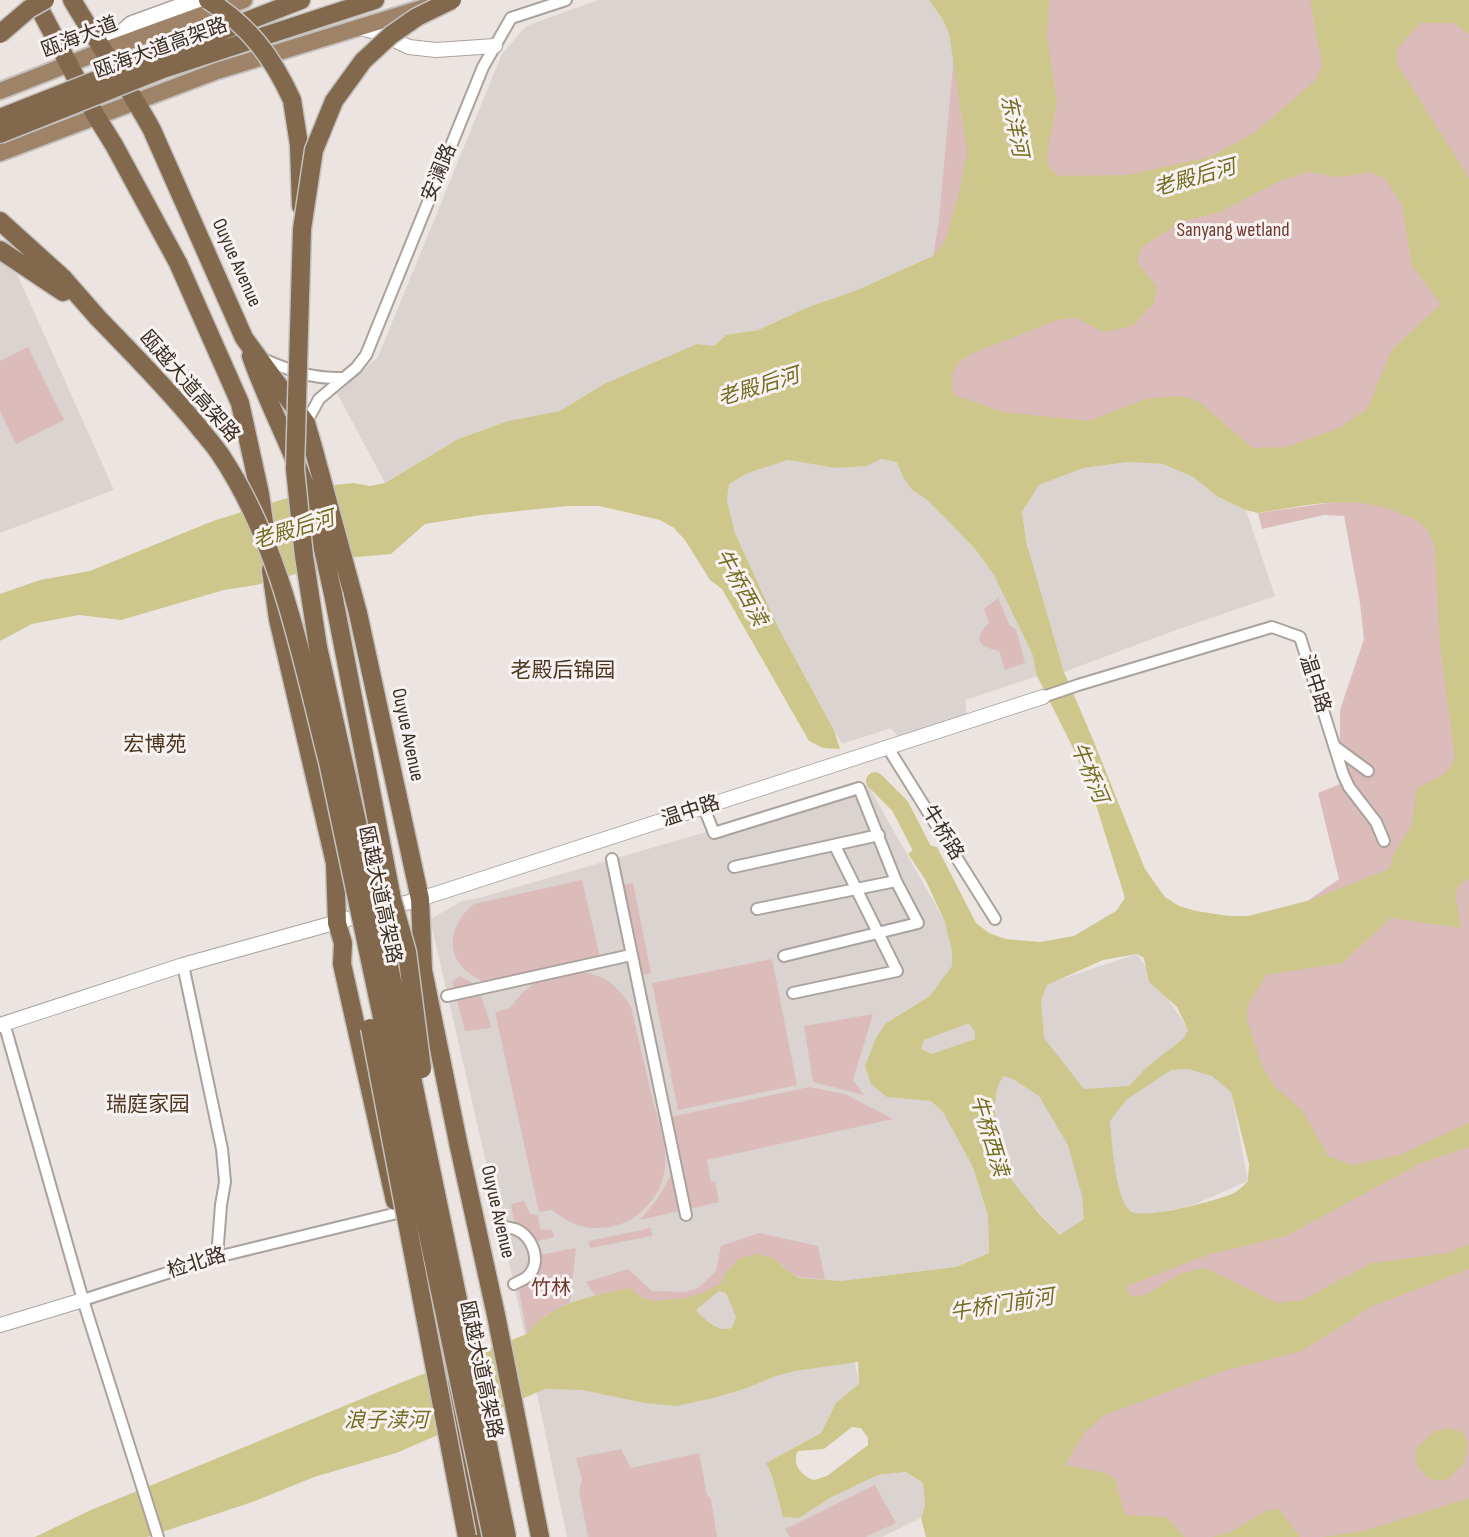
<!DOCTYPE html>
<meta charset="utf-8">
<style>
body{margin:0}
canvas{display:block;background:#ebe4e1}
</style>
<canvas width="1469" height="1537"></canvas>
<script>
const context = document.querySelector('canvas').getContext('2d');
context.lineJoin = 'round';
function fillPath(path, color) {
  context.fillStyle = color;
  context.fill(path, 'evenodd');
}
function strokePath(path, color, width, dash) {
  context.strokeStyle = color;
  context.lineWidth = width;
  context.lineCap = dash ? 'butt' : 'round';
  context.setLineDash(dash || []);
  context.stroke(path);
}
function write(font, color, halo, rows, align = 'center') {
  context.font = font + ' "Sofia Sans Condensed","Noto Sans SC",sans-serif';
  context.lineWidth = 6;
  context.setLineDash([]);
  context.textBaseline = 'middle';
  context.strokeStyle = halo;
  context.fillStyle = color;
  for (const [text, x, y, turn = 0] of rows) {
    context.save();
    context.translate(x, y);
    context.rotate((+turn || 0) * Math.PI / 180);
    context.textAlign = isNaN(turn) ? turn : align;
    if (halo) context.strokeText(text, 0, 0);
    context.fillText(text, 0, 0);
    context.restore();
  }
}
fillPath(new Path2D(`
 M598,0H929L943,20L949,34L967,152L933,256L855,291L808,307L758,330L726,335L714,346L605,384L560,411L508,421L458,439L385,483L337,393L378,357L502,54L526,26Z
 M8,254L114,490L0,533V258Z
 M882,452L898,462L903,477L912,490L926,499L951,524L975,549L988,567L1029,554L1022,512L1039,485L1083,468L1128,462L1163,464L1193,477L1218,497L1246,510L1275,596L1176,630L1064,672L1033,568L1032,653L1037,676L965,700L967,716L899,737L891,728L842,744L778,627L735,533L727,500L729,484L748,473L788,460L835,468Z
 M868,785L945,922L1001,999L1137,954L1231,1092L1248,1181L1193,1205L1061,1235L1032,1206L1007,1174L999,1134L959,1141L973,1167L988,1216L989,1253L956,1267L840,1281L859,1384L833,1409L821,1433L766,1463L772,1476L783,1517L799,1518L830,1498L878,1475L906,1472L923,1483L925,1505L921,1518L882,1537H567L514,1284L430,919L462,901L479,898Z`), '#dbd3d0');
fillPath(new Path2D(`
 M959,0H1469V1537H1011L950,1320L1280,1185L1194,980L1339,879L1318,793L1340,784V710L1364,639L1360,603L1344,516L1324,515L1262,529L1258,513L1342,501L1338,476L906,425L939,220Z
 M28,347L64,420L16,444L0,411V361Z
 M998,598L1010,626L1016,629L1025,663L1005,670L999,651C975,646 975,638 989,622L984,609Z
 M582,880L600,957L488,983C447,969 441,932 474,904Z
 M633,883L651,973L639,976L622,885Z
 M772,959L797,1085L678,1110L652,983Z
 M576,971C605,975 615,982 631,1007C638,1037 645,1067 652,1097C658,1122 671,1153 663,1178C658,1198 639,1218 621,1224C592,1233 576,1228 552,1210L539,1212L495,1012L510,1008L521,994L534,983L554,974Z
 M460,976L477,985L492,1028L465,1031L452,982Z
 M873,1014L853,1080L864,1095L813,1082L804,1026Z
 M809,1087L845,1094L893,1119L707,1160L711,1182L715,1181L719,1202L640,1220L658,1198L676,1166L666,1118Z
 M524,1201L530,1214L538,1215L540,1229L552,1230L554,1237L535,1242C531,1232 526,1228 515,1226L511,1204Z
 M651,1228L652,1236L590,1248L588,1241Z
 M759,1233L818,1246L825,1279C798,1278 793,1278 774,1258L728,1270C725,1275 723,1282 718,1285C703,1296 672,1303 655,1301C645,1300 637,1294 630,1288L595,1295L586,1282L628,1269L652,1291L685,1292L698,1288L716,1271L721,1246Z
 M576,1248L570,1302L546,1315L527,1334L519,1290C532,1282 542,1271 539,1255Z
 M621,1449L631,1468L699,1453L707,1495L711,1499L717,1537H588L579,1490L582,1480L576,1458Z
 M875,1485L896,1523L866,1537H790L785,1529Z`), '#dbbcbb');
fillPath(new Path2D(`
 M929,0H1049L1047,38L1057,103L1048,149L1047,165L1059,176L1127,175L1210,157L1254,133L1316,80L1322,66L1310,0H1469V34L1453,23H1420L1397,49V64L1469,178V879L1462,882L1455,893L1461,928L1391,918L1342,963L1266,975L1247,1007V1020L1262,1066L1274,1086L1302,1110L1328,1156L1352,1165L1400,1155L1469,1123V1147L1421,1163L1286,1236L1207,1255L1125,1287L1132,1297L1145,1295L1182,1273L1205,1268L1277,1303L1302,1300L1372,1263L1448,1253L1469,1244V1269L1371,1307L1302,1351L1227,1370L1104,1415L1085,1432L1065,1465L1105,1473L1115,1479L1125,1515L1166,1517L1185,1537H926L921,1518L925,1505L923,1483L906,1472L878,1475L830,1498L799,1518L783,1517L772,1476L766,1463L821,1433L836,1403L859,1384L858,1362L794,1371L773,1377L747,1388L713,1398L676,1406L644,1403L583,1390L545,1389L396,1453L314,1477L255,1501L147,1537H35L91,1510L405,1381L527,1334C551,1302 592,1296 630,1288L643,1298L655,1301L686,1298L703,1293L720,1284L728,1270L740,1258L758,1254L774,1258L785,1269L799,1278L840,1281L956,1267L989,1253L988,1216L973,1167L943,1112L931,1101L887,1097L871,1084L865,1066L876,1038L885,1024L930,996L952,966V951L945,922L925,879L908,854L921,844L937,847L976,923L989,933L1006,939L1040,942L1074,936L1116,911L1125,898L1097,808L1074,750L1037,676L1032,653L994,575L975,549L951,524L926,499L912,490L903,477L897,462L881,459L866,466L835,468L788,460L748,473L729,484L727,500L735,533L778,627L834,730L840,749L823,748L809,741L722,589L710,580L685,540L674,528L660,520L599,506H567L481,515L425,524L391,554L356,557L256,585L224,590L121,620L79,615L32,624L0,641V594L40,580L90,571L213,521L326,486L353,483L370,486L385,483L458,439L508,421L560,411L604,384L697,344L714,346L726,335L758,330L808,307L855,291L933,256L944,244L958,197L967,152L949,34L943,20ZM1308,172L1339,177L1370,172L1385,179L1402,205L1412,266L1441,304L1392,349L1367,409L1339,428L1287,447L1253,448L1198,401L1180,396L1146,399L1089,421L1003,412L954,395C949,375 953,368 968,355L1060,319L1076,318L1103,332L1133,326L1154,303L1157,287L1137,263L1141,248L1181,222L1220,212L1280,181ZM1128,462L1163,464L1193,477L1218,497L1246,510L1258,513C1306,506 1357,492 1403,515C1409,517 1416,519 1420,523C1429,529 1432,541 1435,550L1440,647L1455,759L1446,773L1416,789L1412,825L1394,853L1389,869L1311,900L1248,916H1229L1196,911L1179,906L1165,897L1145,869L1094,742L1064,672L1027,545L1022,512L1039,485L1083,468ZM1137,954L1144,958L1149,982L1177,1007L1188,1030L1184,1038L1147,1067L1129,1086L1084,1089L1044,1038L1041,1001L1047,985L1103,960ZM969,1023L975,1032V1039L932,1054L921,1049L924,1040ZM1188,1069L1212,1076L1231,1092L1249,1164L1248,1181C1244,1185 1239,1190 1234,1193C1219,1200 1142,1221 1130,1211C1115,1197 1112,1142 1110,1121L1126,1100L1171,1070ZM1003,1076L1013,1079L1039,1096L1068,1145L1082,1196L1084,1219L1060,1235L1038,1213L1007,1174L994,1110L997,1088ZM719,1291L726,1293L736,1317L732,1328C718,1333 705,1320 696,1310ZM852,1427L861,1428L868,1438V1445L827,1476L814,1480C802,1477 791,1463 798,1451L824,1449Z
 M1449,1428L1464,1433L1468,1446L1464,1463L1450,1478L1441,1481L1427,1478L1417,1466L1415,1450L1433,1432Z
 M1469,1498V1537H1322L1364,1531Z
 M1279,1509L1300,1537H1212L1231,1532L1267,1510Z`), '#cec78c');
strokePath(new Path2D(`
 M875,781L900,806L931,866`), '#cec78c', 18);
const minor = new Path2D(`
 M263,359C291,371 312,379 344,378L319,399L306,423
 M344,378L356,368L366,355L483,67L511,18L566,0
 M1043,697L1078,685L1272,627L1300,637L1343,774L1349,787L1376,822L1384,841
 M1334,746L1368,771
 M888,748L995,919
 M704,808L714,833L859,788L896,881L757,909
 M612,859L686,1215
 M734,867L879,835
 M784,956L918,923L896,881
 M183,965L222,1149L225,1182L221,1205L217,1257
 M793,993L897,971L835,846
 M447,996L631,955
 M4,1023L83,1300L158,1537
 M501,1227C505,1227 511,1228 515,1229C533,1236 543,1263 527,1277C523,1280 518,1282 514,1284
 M83,1300L217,1257L397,1213`);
const tertiary = new Path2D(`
 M357,27L379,33L409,47L436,50L495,46
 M0,1025L183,965L420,899L1043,697
 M0,1325L83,1300`);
const secondary = new Path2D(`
 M103,50L131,24L197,0`);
const primary = new Path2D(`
 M0,91L102,51L244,0
 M0,153L217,71L432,5`);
const trunk = new Path2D(`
 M35,0L96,116L114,145L178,263L240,403L260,494L266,537
 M72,0C98,44 128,86 152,130L244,338L306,423L313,447L358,613L420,899L423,970L459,1147L496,1315L540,1537
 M162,54L301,0
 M163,69L375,0
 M292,100L299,145L301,206
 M0,221L63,278L98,318
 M0,250L63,292
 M251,356C268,405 294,451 310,500C320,531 326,563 333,594
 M271,570L278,619L335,863L337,923L343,943L342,964L395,1201
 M448,1389L478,1537`);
strokePath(minor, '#aca29c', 14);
strokePath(tertiary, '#aca29c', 16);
strokePath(secondary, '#ada098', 18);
strokePath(primary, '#c4c0bd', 20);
strokePath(trunk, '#c4c0bd', 21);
strokePath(minor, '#fff', 10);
strokePath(tertiary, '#fff', 14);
strokePath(secondary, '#fff', 15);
strokePath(primary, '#9e8368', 16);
strokePath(trunk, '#82684c', 18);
const trunkBridge = new Path2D(`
 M208,0C249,26 272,56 292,100
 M452,0L417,17L391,35L363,61L334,101L314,150L302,229L295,469L304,556L318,647L388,961L507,1537
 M0,34L29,9L45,0
 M0,118L162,54
 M0,134L163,69
 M98,318C132,353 166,387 197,425C205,435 213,444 220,454C281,545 301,657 328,762L492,1537
 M333,594L392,899L407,952L422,1069
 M370,1028L467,1537`);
strokePath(trunkBridge, '#c4c0bd', 21, []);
strokePath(trunkBridge, '#82684c', 18);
write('20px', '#3b2e22', '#f8f3f2', [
 ["瓯海大道",80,38,-21],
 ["瓯海大道高架路",161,49,-20],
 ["安澜路",440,173,-68],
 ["Ouyue Avenue",236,263,66],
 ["瓯越大道高架路",189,387,49],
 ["温中路",1314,684,72],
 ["Ouyue Avenue",407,735,78],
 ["温中路",691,812,-18],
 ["牛桥路",942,833,58],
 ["瓯越大道高架路",379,895,78],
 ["Ouyue Avenue",497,1212,77],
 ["检北路",197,1264,-17],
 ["瓯越大道高架路",480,1370,78]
]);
write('20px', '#70382f', '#f8f3f2', [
 ["Sanyang wetland",1233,231],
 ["竹林",551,1289]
]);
write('italic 21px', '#746d20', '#f8f3f2', [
 ["东洋河",1013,126,78],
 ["老殿后河",1195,179,-16],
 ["老殿后河",759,388,-17],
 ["老殿后河",294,531,-17],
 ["牛桥西渎",740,588,61],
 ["牛桥河",1088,773,67],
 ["牛桥西渎",988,1136,73],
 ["牛桥门前河",1002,1306,-9],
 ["浪子渎河",386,1422]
]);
write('21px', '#4c361f', '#f8f3f2', [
 ["老殿后锦园",563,672],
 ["宏博苑",155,746],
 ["瑞庭家园",148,1106]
]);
</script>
